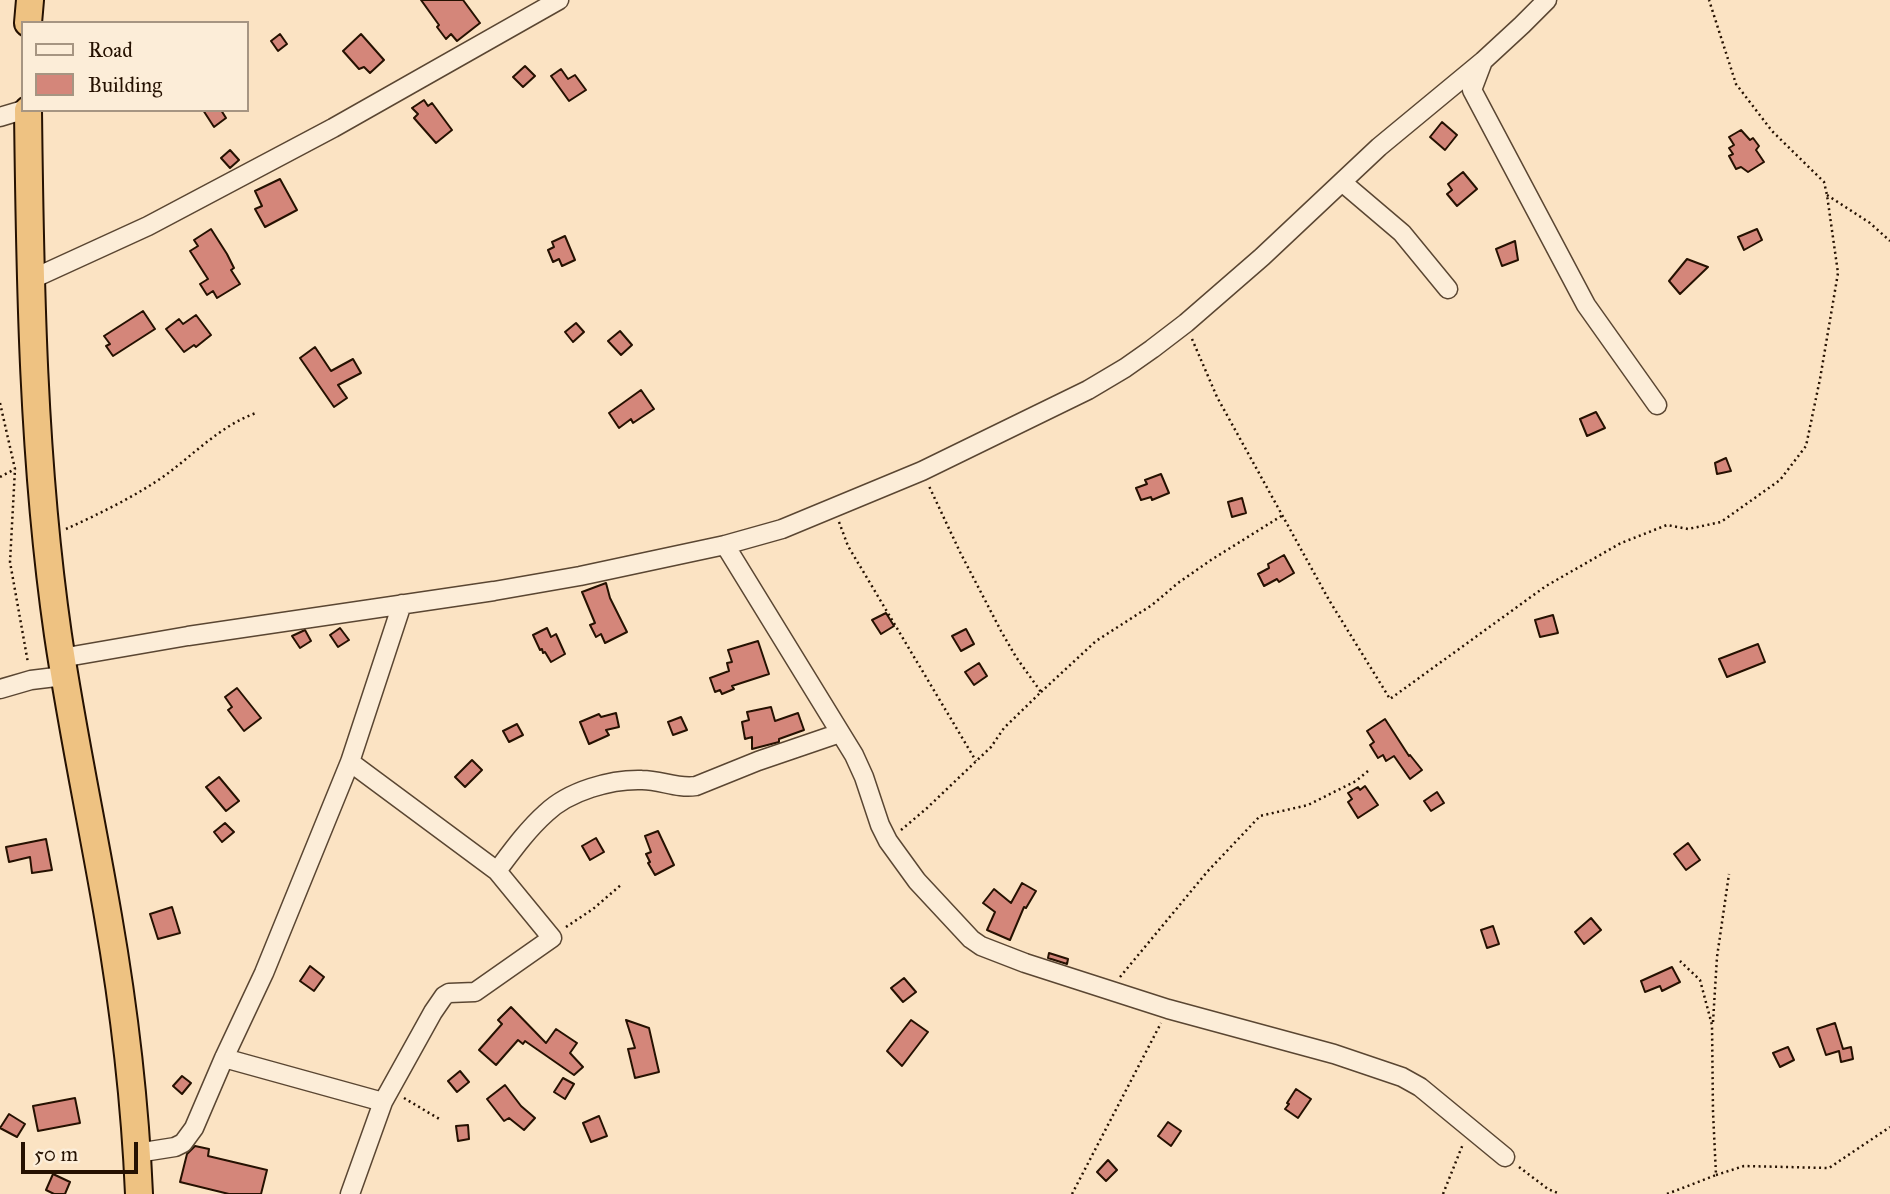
<!DOCTYPE html>
<style>
body{margin:0}
#map{position:relative;width:1890px;height:1194px;overflow:hidden;background:#fbe3c3;font-family:"IM FELL Great Primer",serif}
canvas{display:block}
.legend{position:absolute;left:21px;top:21px;width:228px;height:91px;box-sizing:border-box;background:#fcedd8;border:2px solid #a69582;margin:0;padding:9px 12px;list-style:none;font-size:21px;color:#251101}
.legend li{display:flex;align-items:center;gap:14px;height:35px}
.legend b{width:35px;border:2px solid #a69582}
.scale{position:absolute;left:21px;top:1142px;width:117px;height:32px;box-sizing:border-box;border:4px solid #251101;border-top:0;padding-left:9px;font-size:21px;line-height:24px;white-space:nowrap;color:#251101;-webkit-text-stroke:5px #fcedd8;paint-order:stroke}
</style>
<div id="map">
<canvas width="1890" height="1194"></canvas>
<ul class="legend">
<li><b style="height:9px;background:#fcedd8"></b>Road</li>
<li><b style="height:19px;background:#d4867a"></b>Building</li>
</ul>
<div class="scale">50 m</div>
</div>
<script>
const context = document.querySelector('canvas').getContext('2d');
context.lineJoin = 'round';
function fillPath(path, color) {
  context.fillStyle = color;
  context.fill(path, 'evenodd');
}
function strokePath(path, color, width, dash) {
  context.strokeStyle = color;
  context.lineWidth = width;
  context.lineCap = dash ? 'butt' : 'round';
  context.setLineDash(dash || []);
  context.stroke(path);
}
const building = new Path2D(`
 M421,0H463L480,23L457,41L451,34L446,39L437,27L439,25Z
 M280,34L287,44L278,51L271,41Z
 M361,34L384,60L370,73L364,67L359,69L343,51Z
 M525,66L535,76L523,87L513,77Z
 M561,69L568,79L575,75L586,90L569,101L551,76Z
 M424,100L428,106L432,103L452,130L436,143L414,118L418,114L412,108Z
 M203,110H221L226,118L214,127Z
 M1442,122L1457,135L1445,150L1430,137Z
 M1741,130L1750,140L1753,138L1759,146L1756,150L1764,162L1748,172L1741,167L1736,169L1729,156L1733,154L1729,148L1734,145L1729,137Z
 M230,150L239,160L230,168L221,158Z
 M1463,172L1477,189L1457,206L1447,194L1452,190L1448,184Z
 M280,179L297,210L265,227L255,209L262,206L255,191Z
 M211,229L227,254L234,268L231,270L240,284L217,298L213,291L207,295L200,284L208,279L190,251L198,246L194,240Z
 M1757,229L1762,240L1744,250L1738,237Z
 M565,236L575,260L562,266L559,259L553,262L548,250L554,247L552,242Z
 M1515,241L1518,260L1502,266L1496,249Z
 M1687,259L1708,267L1680,294L1669,281Z
 M143,311L155,329L113,356L106,346L110,344L104,336Z
 M196,315L211,335L196,347L194,345L184,352L166,329L179,319L183,324Z
 M576,323L584,332L573,342L565,332Z
 M620,331L632,345L621,355L608,341Z
 M315,347L331,371L353,359L361,373L338,385L347,398L334,407L300,358Z
 M641,390L654,409L633,423L631,419L619,428L609,413Z
 M1596,412L1605,428L1587,436L1580,419Z
 M1726,458L1731,471L1717,474L1715,463Z
 M1161,474L1169,493L1152,500L1151,497L1141,500L1136,488L1147,484L1145,480Z
 M1242,498L1246,513L1232,517L1228,502Z
 M1284,555L1294,573L1279,582L1277,579L1264,586L1258,574L1269,568L1268,564Z
 M606,583L610,598L627,632L605,643L601,634L596,637L590,625L595,623L582,592Z
 M886,613L894,626L881,634L872,620Z
 M1553,615L1558,633L1540,637L1535,620Z
 M340,628L349,640L338,647L330,635Z
 M547,628L551,637L556,634L565,654L551,662L545,652L543,653L542,649L540,650L533,635Z
 M966,629L974,644L961,651L952,636Z
 M305,630L311,641L300,648L292,636Z
 M758,641L769,674L732,686L734,689L722,694L720,690L715,692L710,678L729,671L727,663L732,662L728,650Z
 M1758,644L1765,662L1727,677L1719,659Z
 M979,663L987,676L974,685L965,672Z
 M237,688L261,718L244,731L228,710L232,707L225,697Z
 M771,707L775,721L798,713L804,730L779,739V742L752,749V737L745,739L742,722L749,720L747,712Z
 M616,713L619,727L606,730L609,735L589,744L580,722L599,714L601,717Z
 M681,717L687,730L673,735L668,722Z
 M1385,719L1409,756L1410,755L1422,770L1410,779L1394,756L1386,761L1383,755L1378,758L1370,745L1374,742L1367,731Z
 M517,724L523,735L509,742L503,731Z
 M472,760L482,770L465,787L455,777Z
 M219,777L239,801L226,811L206,787Z
 M1365,786L1378,805L1358,818L1348,802L1352,799L1348,793L1358,787L1360,790Z
 M1437,792L1444,803L1431,811L1424,801Z
 M225,823L234,832L222,842L214,832Z
 M658,831L674,865L655,875L648,863L650,862L646,854L651,852L645,836Z
 M596,838L604,852L590,860L582,846Z
 M46,839L52,870L32,873L30,857L9,862L6,847Z
 M1688,843L1700,860L1686,870L1674,854Z
 M1022,883L1036,891L1026,908L1024,907L1010,940L987,930L995,912L983,903L994,889L1011,903Z
 M172,907L180,933L158,939L150,914Z
 M1591,918L1601,930L1584,944L1575,932Z
 M1493,926L1499,944L1487,948L1481,930Z
 M1049,953L1068,959L1067,964L1048,958Z
 M310,966L324,977L314,991L300,981Z
 M1672,967L1680,982L1662,991L1660,986L1645,992L1641,981Z
 M904,978L916,992L903,1002L891,988Z
 M511,1007L546,1043L556,1029L577,1043L570,1053L583,1067L574,1075L525,1041L523,1044L518,1040L496,1065L479,1050L502,1024L498,1020Z
 M626,1020L649,1028L659,1072L635,1078L628,1049L635,1048Z
 M911,1020L928,1032L902,1066L887,1051Z
 M1835,1023L1843,1049L1851,1047L1853,1059L1841,1062L1839,1051L1826,1055L1817,1029Z
 M1788,1047L1794,1060L1780,1067L1773,1053Z
 M460,1071L469,1082L457,1092L448,1081Z
 M182,1076L191,1083L182,1094L173,1086Z
 M563,1078L574,1084L565,1099L554,1092Z
 M505,1085L521,1106L535,1118L524,1130L509,1118L504,1121L487,1099Z
 M1296,1089L1311,1099L1298,1118L1285,1109L1289,1104L1287,1103Z
 M75,1098L80,1123L38,1131L33,1106Z
 M9,1114L25,1124L17,1137L0,1128Z
 M599,1116L607,1136L591,1142L583,1123Z
 M1168,1122L1181,1131L1171,1146L1158,1136Z
 M468,1125L469,1139L458,1141L456,1126Z
 M195,1146L209,1149L208,1156L267,1170L261,1194H229L180,1182L187,1154Z
 M1108,1160L1117,1170L1106,1181L1097,1172Z
 M53,1174L70,1182L65,1194H54L46,1190Z`);
fillPath(building, '#d4867a');
strokePath(building, '#251101', 2);
const minor = new Path2D(`
 M1483,61L1472,90L1586,305L1657,405
 M0,117L23,110
 M1342,182L1402,233L1448,289
 M30,280L148,226L333,128L559,0
 M725,545L854,755L864,777L880,825L888,841L917,881L971,939L981,946L1025,963L1168,1009L1334,1054L1402,1077L1420,1087L1505,1157
 M61,658L188,636L494,591L580,576L725,545L782,529L922,471L1088,390L1125,368L1152,349L1186,323L1262,257L1379,147L1483,61L1522,25L1547,0
 M0,689L31,680L64,676
 M350,762L497,871
 M224,1058L383,1102L350,1194
 M383,1102L433,1012L444,996L449,993L475,992L552,938L497,871C512,851 527,830 546,813C569,791 611,779 642,780C661,780 677,789 696,786L758,761L840,733
 M137,1153L175,1147L183,1143L194,1128L224,1058L264,973L350,762L402,604`);
const highway = new Path2D(`
 M28,23L30,0
 M28,110C30,285 33,462 58,635C72,730 92,823 108,916C124,1008 135,1101 139,1194`);
strokePath(minor, '#5a4632', 21);
strokePath(highway, '#251101', 30);
strokePath(new Path2D(`
 M1827,195L1870,223L1890,241
 M1192,339L1217,397L1329,600L1390,699L1546,586L1621,543L1667,525L1688,529L1721,522L1780,480L1806,446L1820,379L1838,273L1827,195L1824,182L1772,131L1736,84L1709,0
 M0,403L15,469L10,562L28,663
 M0,477L15,469
 M839,522L848,546L976,761
 M66,529C99,514 138,495 167,474C195,453 222,425 256,413
 M1041,692L1096,641L1152,605L1178,583L1211,560L1283,515
 M901,830L926,809L991,747L1004,728L1041,692L1016,657L1001,631L960,552L928,484
 M566,927L593,909L622,884
 M1120,977L1207,872L1260,816L1308,805L1356,781L1368,771
 M1713,1022L1717,957L1729,874
 M404,1098L441,1120
 M1519,1167L1548,1189L1560,1194
 M1716,1175L1744,1166L1829,1168L1890,1127
 M1072,1194L1161,1023
 M1443,1194L1463,1144
 M1667,1194L1716,1175L1713,1112L1712,1025L1700,980L1680,961`), '#251101', 2.5, [2, 3.5]);
strokePath(minor, '#fcedd8', 18);
strokePath(highway, '#eec282', 26);
</script>
